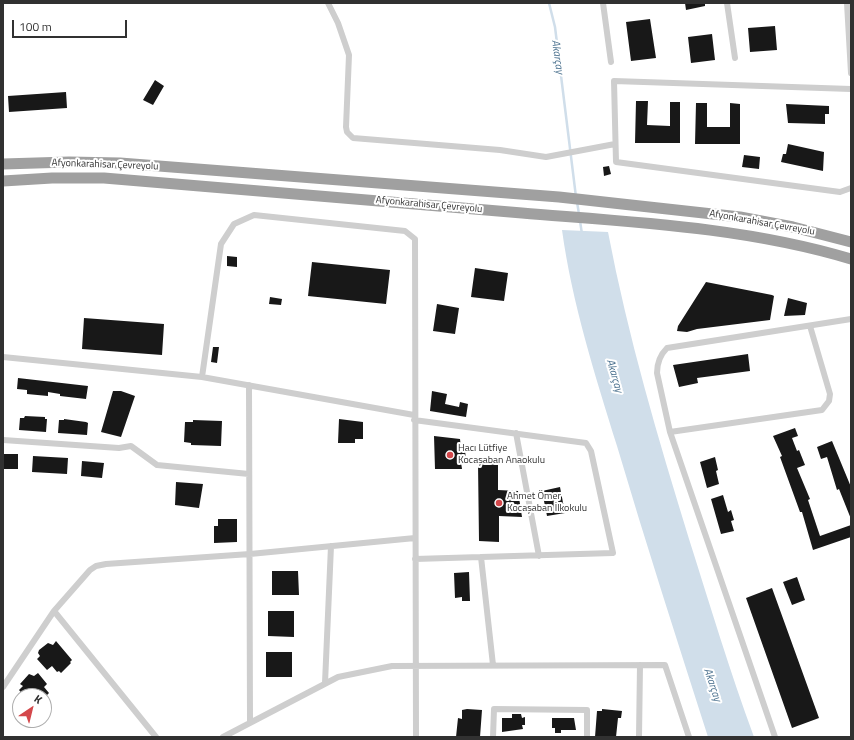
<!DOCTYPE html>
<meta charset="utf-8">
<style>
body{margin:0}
#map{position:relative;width:854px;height:740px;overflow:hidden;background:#fff;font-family:"Titillium Web",sans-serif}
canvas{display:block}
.frame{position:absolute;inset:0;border:4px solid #313131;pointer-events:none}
.north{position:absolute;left:12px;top:688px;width:40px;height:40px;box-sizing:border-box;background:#fff;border:1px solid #adadad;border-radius:50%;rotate:35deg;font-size:11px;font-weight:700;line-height:16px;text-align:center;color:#313131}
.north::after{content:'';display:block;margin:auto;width:14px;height:18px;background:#d4484b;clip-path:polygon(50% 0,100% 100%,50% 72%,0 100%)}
.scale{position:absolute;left:12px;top:20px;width:115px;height:18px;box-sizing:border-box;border:2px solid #313131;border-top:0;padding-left:5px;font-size:12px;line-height:14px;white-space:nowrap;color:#313131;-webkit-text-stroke:3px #fff;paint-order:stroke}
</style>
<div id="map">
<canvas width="854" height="740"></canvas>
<div class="frame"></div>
<div class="north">K</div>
<div class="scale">100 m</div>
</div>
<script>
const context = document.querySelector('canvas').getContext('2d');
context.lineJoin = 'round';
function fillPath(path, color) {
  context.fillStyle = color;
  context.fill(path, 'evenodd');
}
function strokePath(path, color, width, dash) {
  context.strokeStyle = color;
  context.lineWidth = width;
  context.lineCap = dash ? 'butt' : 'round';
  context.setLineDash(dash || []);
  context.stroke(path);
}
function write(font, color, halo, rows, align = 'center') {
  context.font = font + ' "Titillium Web",sans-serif';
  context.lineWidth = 4;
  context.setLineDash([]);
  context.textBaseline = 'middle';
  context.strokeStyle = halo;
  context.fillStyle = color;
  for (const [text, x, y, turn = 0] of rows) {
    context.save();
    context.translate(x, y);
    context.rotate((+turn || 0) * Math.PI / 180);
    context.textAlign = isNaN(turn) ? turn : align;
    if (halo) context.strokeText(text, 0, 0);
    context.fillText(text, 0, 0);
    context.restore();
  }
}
fillPath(new Path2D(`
 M562,230L608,232C628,337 658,438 689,539C710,605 730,672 754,737H708C677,640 646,544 617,446C595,375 572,303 562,230Z`), '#d0deea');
strokePath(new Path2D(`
 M549,3L555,27L576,197
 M577,202L579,214
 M580,221L582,234`), '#d0deea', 2.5);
fillPath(new Path2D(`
 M685,3H705V6L686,10Z
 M650,19L656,58L631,61L626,22Z
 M775,26L777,50L750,52L748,28Z
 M712,34L715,60L691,63L688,37Z
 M155,80L164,86L153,105L143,100Z
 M66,92L67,108L9,112L8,96Z
 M636,101H648L647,125L670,126V102H680V143H635Z
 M696,103H707V127H730V103L740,104V144H695Z
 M786,104L829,106V114H825V124L788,123Z
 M788,144L824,152L823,171L781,162L783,154H786Z
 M744,155L760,157L759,169L742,167Z
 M609,166L611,174L604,176L603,167Z
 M227,256L237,257V267L227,266Z
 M312,262L390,270L386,304L308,296Z
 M475,268L508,273L504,301L471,297Z
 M706,282L772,295L774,296L770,320L697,329L687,332L677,331L678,326Z
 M270,297L282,299L281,305L269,304Z
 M788,298L807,303L805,315L784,316Z
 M437,304L459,308L455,334L433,331Z
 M84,318L164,324L162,355L82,349Z
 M213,347H219L217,363L211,362Z
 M748,354L750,371L697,378L698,383L679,387L673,365Z
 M18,378L88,386L86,399L60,396V394L48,392V396L27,394V390L17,389Z
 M113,391H121L135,396L121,437L101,432Z
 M432,391L447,394L445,404L459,407L460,402L468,404L466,417L430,411Z
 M25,416L45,417V419H47L46,432L19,430L20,418H24Z
 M64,419L86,422L88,423L87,435L58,433L59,420H64Z
 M339,419L363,422V439H355V443H338Z
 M193,420L222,421L221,446L191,445V443L184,442L185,422H193Z
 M795,428L798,436L792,438L797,451L799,450L805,465L797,468L810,499L808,500L820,536L851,525V537L813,550L802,512H800L780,457L782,456L773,436Z
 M434,436L460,439L461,448H465L466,463L461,462L462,469H435Z
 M832,441L851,487V519L839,489L837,490L827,457L821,459L817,447Z
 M3,454H18V469H3Z
 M33,456L68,458L67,474L32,472Z
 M715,457L718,470L716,471L719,484L707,488L700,462Z
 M82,461L104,463L102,478L81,476Z
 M478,463H498V490L518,491L522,517L499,516V542L479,541Z
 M176,482L203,484L199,508L175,505Z
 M560,487L565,513L547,516L542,491Z
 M723,495L728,512L731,510L734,520L731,521L734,531L721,534L711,499Z
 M218,519H237V542L214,543V526H218Z
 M272,571H298L299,595H272Z
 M469,572L470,601H462V597L455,598L454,573Z
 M797,577L805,600L792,605L783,582Z
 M772,588L819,718L792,728L746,598Z
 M268,611H294V637L268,636Z
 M56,641L72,660L70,662L71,663L61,673L59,671L57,672L52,666L47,670L37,659L40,656L38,653L39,650L48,643L53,645Z
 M266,652H292V677H266Z
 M38,673L47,684L44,687L49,693L46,696H24L19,690L23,686L20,684L29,674L34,676Z
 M467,709L482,710L480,737H456L458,718L462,719V710Z
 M602,709L622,711L621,718H618L616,737H595L597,711H602Z
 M512,714H521L522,718L525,717V725H522L523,729L502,732V718H512Z
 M552,718H574L576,730H561V733H555V728H552Z`), '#181818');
strokePath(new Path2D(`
 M328,3L338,23L349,55L346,127L347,132L353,138L500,150L546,157L615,144
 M603,3L611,62
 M727,3L735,58
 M847,3L851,73
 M851,89L614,81L616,162L840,192L851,188
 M3,357L202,377L414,415
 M202,377L221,244L234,224L254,215L405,231L415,239L416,737
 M249,385L250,721
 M414,420L586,443L591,451L613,553L415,559
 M670,432L822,410L829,401L830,394L810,326
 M516,433L539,556
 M3,440L119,448L131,446L157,465L249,474
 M481,557L493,665
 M54,611L156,737
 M325,683L331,546
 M3,687L54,611L90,570L96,566L106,564L250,554L415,538
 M223,737L338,677L392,666L665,665L689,737
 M493,737L494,709L587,710V737
 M639,737L640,665
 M775,737L670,432L657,373C657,363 660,355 667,348L851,319`), '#cecece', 6);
strokePath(new Path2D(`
 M3,164L69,162L120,163L559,197L631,205L740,217L793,227L851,242
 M3,181L52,178H104C243,190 383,201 522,213C632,222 745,227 851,259`), '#a0a0a0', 11);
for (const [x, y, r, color] of [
 [450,455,4,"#d4484b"],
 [499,503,4,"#d4484b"]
]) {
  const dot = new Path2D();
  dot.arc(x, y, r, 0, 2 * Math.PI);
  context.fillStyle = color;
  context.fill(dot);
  strokePath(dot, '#fff', 1.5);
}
write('10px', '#313131', '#fff', [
 ["Afyonkarahisar Çevreyolu",105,165,2],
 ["Afyonkarahisar Çevreyolu",429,205,5],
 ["Afyonkarahisar Çevreyolu",762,223,10]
]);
write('10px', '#313131', '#fff', [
 ["Hacı Lütfiye",458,449],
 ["Kocaşaban Anaokulu",458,461],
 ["Ahmet Ömer",507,497],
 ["Kocaşaban İlkokulu",507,509]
], 'left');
write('italic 11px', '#476e8c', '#fff', [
 ["Akarçay",557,57,82],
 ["Akarçay",614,376,74],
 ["Akarçay",712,685,72]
]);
</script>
